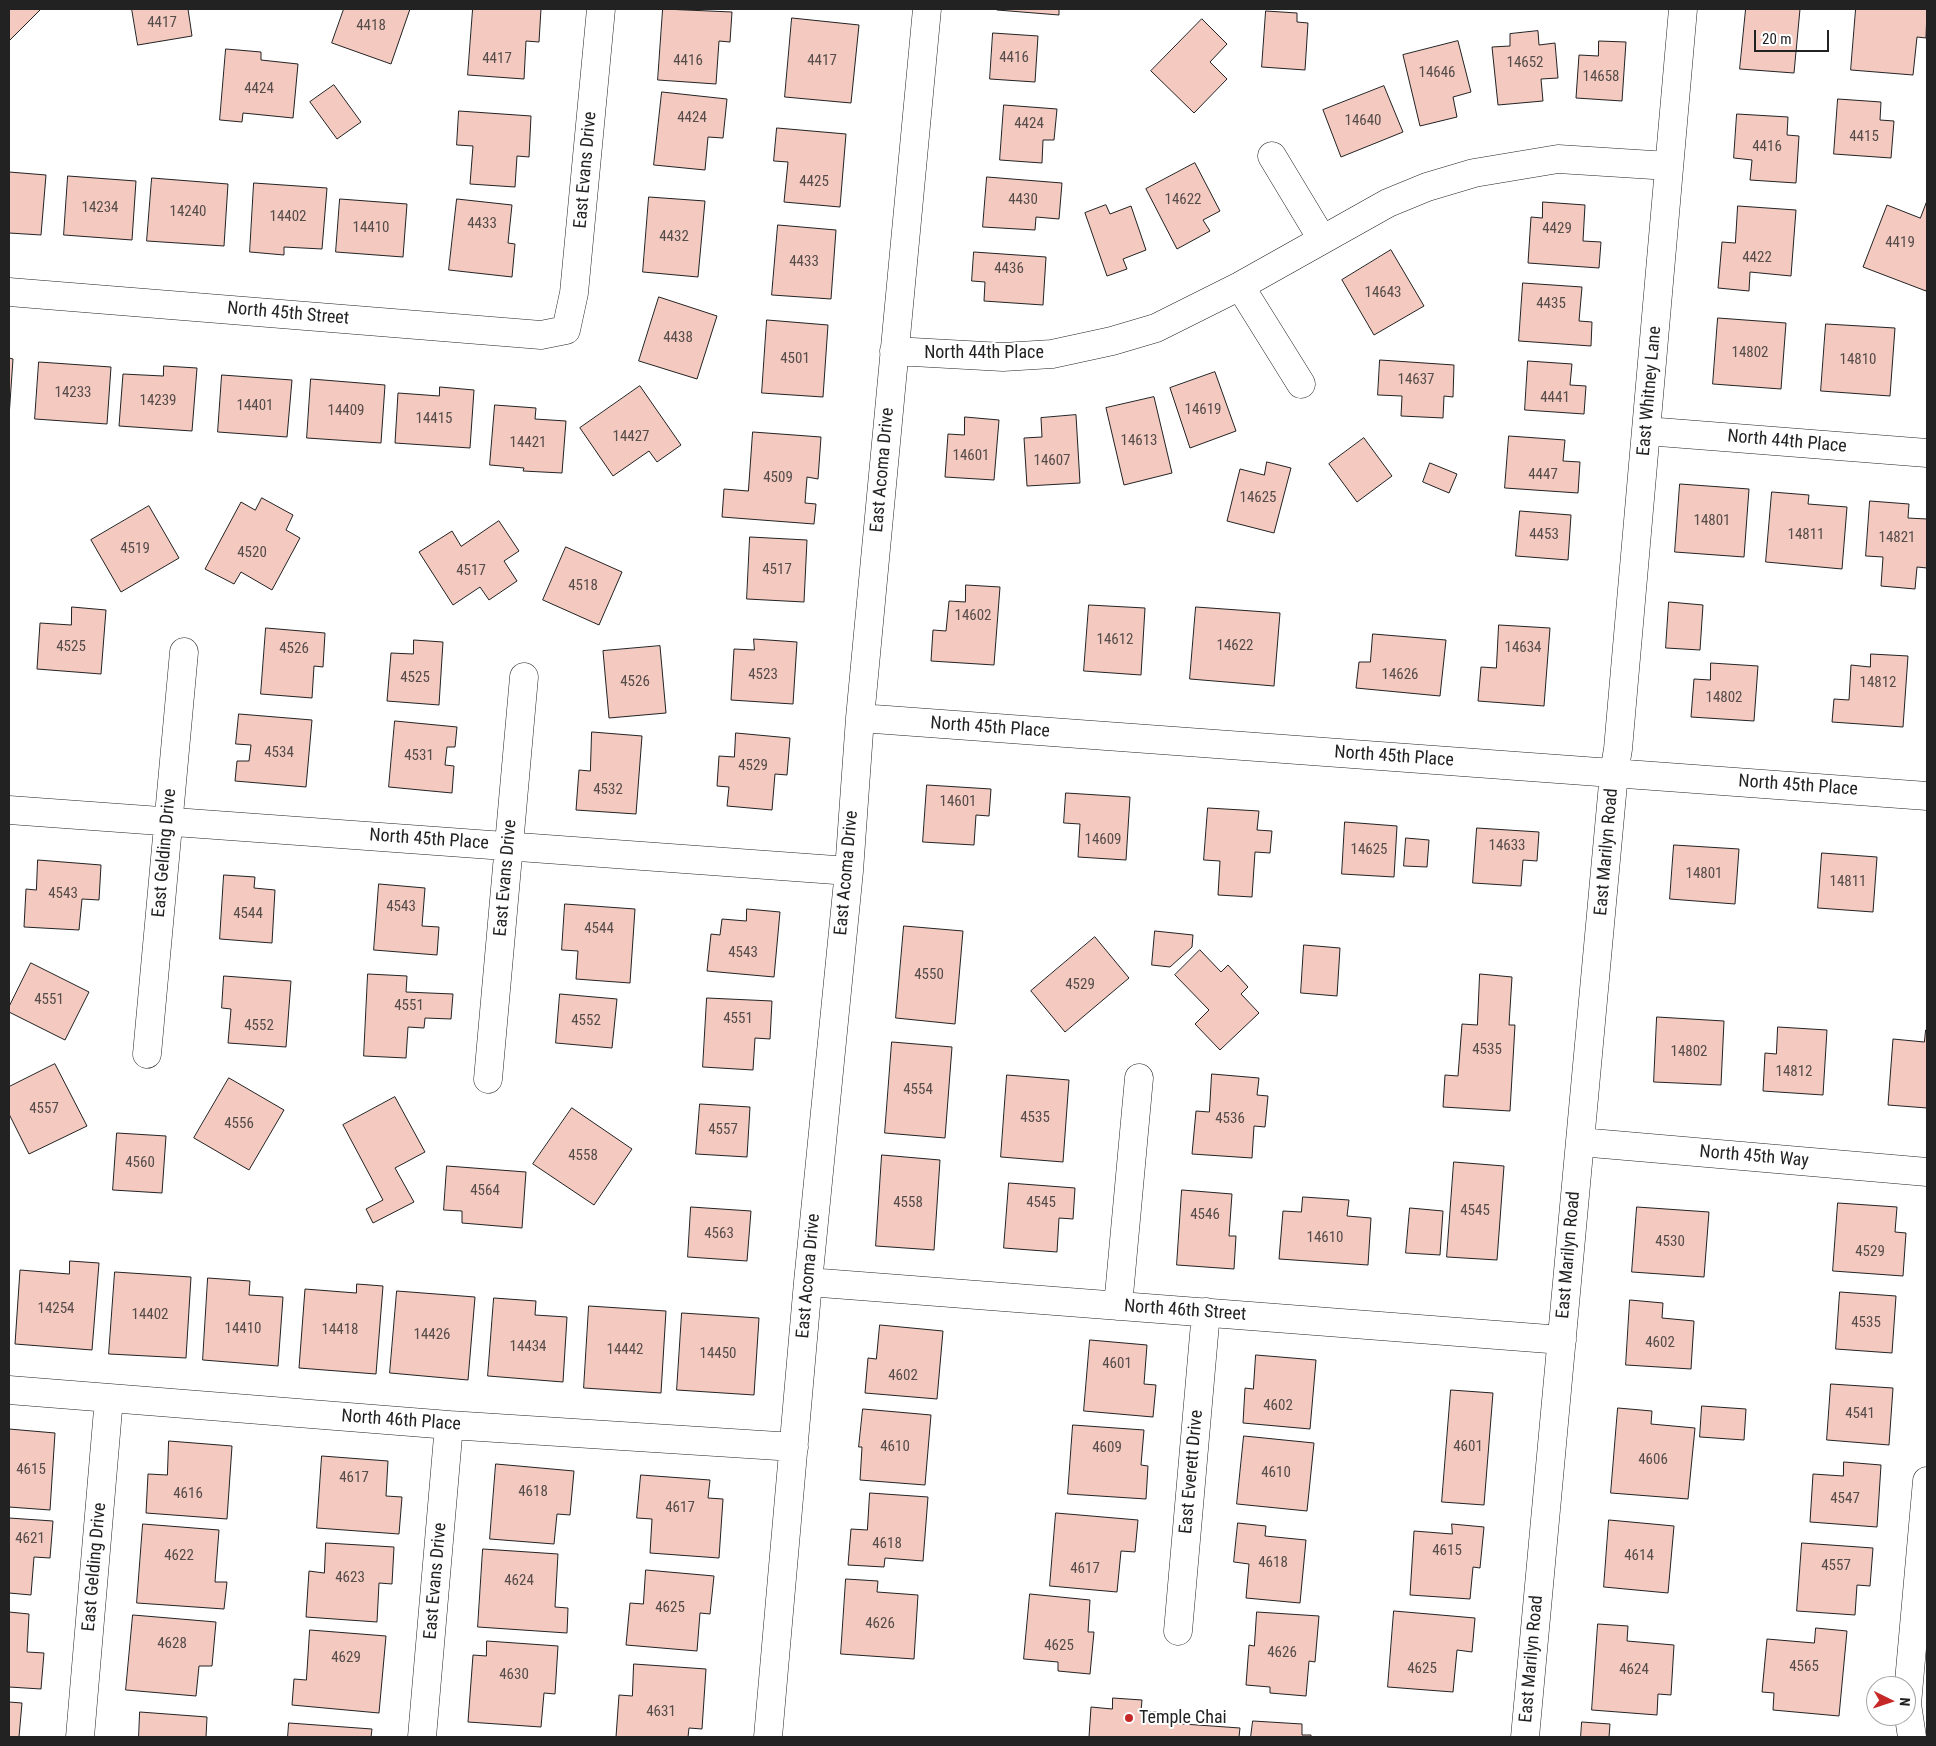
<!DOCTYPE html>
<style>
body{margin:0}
#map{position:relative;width:1936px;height:1746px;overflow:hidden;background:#fff;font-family:"Roboto Condensed",sans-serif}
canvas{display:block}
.frame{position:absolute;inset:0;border:10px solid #222;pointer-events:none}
.north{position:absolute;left:1866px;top:1676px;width:50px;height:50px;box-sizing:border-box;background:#fff;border:1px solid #a7a7a7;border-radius:50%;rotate:94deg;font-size:14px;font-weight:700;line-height:20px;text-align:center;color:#222}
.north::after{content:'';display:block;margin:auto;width:18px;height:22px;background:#c62828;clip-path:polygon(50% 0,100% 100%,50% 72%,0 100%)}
.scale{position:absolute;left:1754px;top:30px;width:75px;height:22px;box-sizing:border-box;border:2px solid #222;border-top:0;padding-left:6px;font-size:15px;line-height:18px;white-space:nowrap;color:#222;-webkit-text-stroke:4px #fff;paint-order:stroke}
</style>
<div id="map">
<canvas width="1936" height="1746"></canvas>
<div class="frame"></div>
<div class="north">N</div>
<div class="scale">20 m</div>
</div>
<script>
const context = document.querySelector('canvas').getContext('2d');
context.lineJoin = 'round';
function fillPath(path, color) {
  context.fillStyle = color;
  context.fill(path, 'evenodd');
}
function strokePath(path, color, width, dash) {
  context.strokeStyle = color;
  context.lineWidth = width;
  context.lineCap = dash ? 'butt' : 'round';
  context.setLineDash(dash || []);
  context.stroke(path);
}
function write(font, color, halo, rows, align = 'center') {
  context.font = font + ' "Roboto Condensed",sans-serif';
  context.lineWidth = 4;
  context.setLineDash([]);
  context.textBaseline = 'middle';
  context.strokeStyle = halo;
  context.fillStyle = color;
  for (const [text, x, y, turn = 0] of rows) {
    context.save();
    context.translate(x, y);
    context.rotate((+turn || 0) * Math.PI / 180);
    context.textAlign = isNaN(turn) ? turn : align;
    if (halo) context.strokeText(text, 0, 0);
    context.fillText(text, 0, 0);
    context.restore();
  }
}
const building = new Path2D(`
 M9,9H41L9,41Z
 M132,9H188L192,36L138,45Z
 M344,9H410L391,64L332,43Z
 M473,9H541L539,42L526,41L524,79L468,75Z
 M663,9L732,12L730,42L719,41L716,84L658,80Z
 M997,9H1059V15L997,10Z
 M1746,9H1800L1794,73L1740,69Z
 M1856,9H1927L1926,38L1917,37L1913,75L1851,70Z
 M1266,11L1297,13V22L1308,23L1305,70L1262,67Z
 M792,18L859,25L851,103L785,97Z
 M1202,19L1227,44L1210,62L1227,79L1194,113L1151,71Z
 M1538,31L1539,45L1555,43L1558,78L1541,79L1543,101L1498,105L1492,47L1510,46V34Z
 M993,33L1038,36L1035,82L990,79Z
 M1458,41L1471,92L1453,97L1457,117L1420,126L1403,55Z
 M1599,41L1626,42L1622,101L1576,98L1579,55L1598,56Z
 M226,49L261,52V60L298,64L293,118L243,113L242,122L220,120Z
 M334,85L361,122L337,139L310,102Z
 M1384,86L1403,132L1341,157L1323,110Z
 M662,92L727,99L723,138L708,137L705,170L654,165Z
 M1838,99L1881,102L1880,120L1894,121L1891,158L1834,154Z
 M1004,105L1057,109L1054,140H1043L1042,163L1000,160Z
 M459,111L531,116L529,157L517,156L515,187L470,184L473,146L457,145Z
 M1737,114L1788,117L1787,135L1799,136L1796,183L1750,180L1752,160L1734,158Z
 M777,128L846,134L840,207L784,202L788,162L774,161Z
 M1195,163L1220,211L1203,220L1210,231L1177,249L1146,189Z
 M9,172L46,175L41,235L9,233Z
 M68,176L136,181L132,240L64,235Z
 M987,177L1062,183L1059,219L1036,217L1035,230L983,227Z
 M152,178L228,184L224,246L147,241Z
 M254,183L327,188L322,249L284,247V255L250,252Z
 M649,197L705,201L698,277L643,272Z
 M340,199L407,204L403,257L336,252Z
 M457,199L512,205L508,243L515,244L512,277L449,270Z
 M1927,201V287L1926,291L1863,267L1887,205L1920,218Z
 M1543,202L1585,205L1583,241L1601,242L1599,268L1528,263L1531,217L1542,218Z
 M1106,205L1110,214L1131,206L1146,250L1123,259L1127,269L1107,276L1085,213Z
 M1738,206L1796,210L1791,276L1750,272L1749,291L1718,288L1722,242L1735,243Z
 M778,225L836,230L831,299L772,295Z
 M1391,250L1424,306L1374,335L1342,280Z
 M974,252L1046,257L1043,305L984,301L985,282L972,281Z
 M1523,283L1582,287L1579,321L1592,322L1591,346L1519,341Z
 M659,297L717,316L697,379L639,361Z
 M1718,318L1786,323L1781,389L1713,384Z
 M767,320L828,325L823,397L762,393Z
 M1826,324L1895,328L1890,396L1821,391Z
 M9,358L13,359L9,417Z
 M1380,360L1454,365L1453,397L1444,396L1443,418L1401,416L1402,396L1378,395Z
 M1528,361L1572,364L1570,385L1586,386L1584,414L1525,410Z
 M39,362L111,367L107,424L35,419Z
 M164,366L197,368L192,431L119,426L123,374L163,376Z
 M1215,372L1236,431L1190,448L1170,388Z
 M222,375L292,380L287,437L218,432Z
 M311,379L385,385L381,443L307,438Z
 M640,386L681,445L657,462L649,451L613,476L580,428Z
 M440,387L474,390L470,448L395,443L398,393L439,396Z
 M1154,397L1172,473L1124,485L1106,408Z
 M495,405L536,408L535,419L566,421L562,473L523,471L524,468L490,465Z
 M1076,415L1080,483L1027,486L1024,438L1042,437L1041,418Z
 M965,417L999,420L994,480L945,477L948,434L964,435Z
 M753,432L821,437L818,479L807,477L805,503L816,504L814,524L722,517L724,489L748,491Z
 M1509,436L1565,440L1563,461L1580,462L1578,493L1505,488Z
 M1364,438L1392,476L1357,502L1329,464Z
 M1267,462L1291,468L1274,533L1227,521L1240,469L1264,475Z
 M1430,463L1457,474L1449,493L1423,482Z
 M1680,484L1749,489L1744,557L1675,552Z
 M1772,492L1809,495L1808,504L1847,507L1842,569L1766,562Z
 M262,498L293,515L286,530L300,538L272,590L241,572L234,584L205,569L241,502L255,510Z
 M1870,501L1909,504L1908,518L1927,519V568L1917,567L1915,589L1881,586L1883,557L1866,556Z
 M149,506L179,558L121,592L91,540Z
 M1520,511L1571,515L1568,560L1516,556Z
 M499,521L519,551L504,561L517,581L489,600L480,587L453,605L419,552L452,531L461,546Z
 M750,537L807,540L804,602L747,599Z
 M566,547L622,572L599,625L543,600Z
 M966,585L1000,587L994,665L931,661L933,630L946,631L949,601L965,602Z
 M1669,602L1703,605L1700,650L1666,648Z
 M1089,605L1145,608L1141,675L1084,671Z
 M72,607L106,610L101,674L37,669L40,623L71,625Z
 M1196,607L1280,613L1274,686L1190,679Z
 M1499,625L1550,628L1544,706L1478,701L1481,667L1496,668Z
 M266,628L325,633L323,667L314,666L312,698L261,694Z
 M1373,634L1446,640L1440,696L1356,688L1359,662H1370Z
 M754,639L797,642L793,704L731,700L734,649L754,650Z
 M414,640L443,642L439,705L387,701L391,653L413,654Z
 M660,646L666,713L609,718L603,651Z
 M1871,654L1908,656L1903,727L1832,722L1834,699L1849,700L1851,665L1870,667Z
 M1711,663L1758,666L1754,721L1691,717L1694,679L1710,680Z
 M239,714L312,720L306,787L235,781L237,761H249L251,745L236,744Z
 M395,721L457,727L455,747H447L445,765L454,766L452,793L389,787Z
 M592,732L642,736L636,814L576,810L579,770L590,771Z
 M736,733L790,738L787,775L775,774L772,810L727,806L729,787L717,786L719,756L734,757Z
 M927,785L991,789L989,816L976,815L974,845L923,842Z
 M1066,793L1130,797L1126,860L1078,857L1080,824L1064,823Z
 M1208,808L1259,811L1257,830L1272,831L1270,853L1255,852L1252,897L1218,895L1220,861L1204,860Z
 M1345,822L1397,826L1394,877L1342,874Z
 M1477,828L1539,832L1537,861L1523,860L1521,886L1473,883Z
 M1406,838L1429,840L1427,867L1404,866Z
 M1674,845L1739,849L1735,904L1670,899Z
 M1822,853L1877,857L1873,912L1818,908Z
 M38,860L101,865L99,900L82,899L79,930L24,927L26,889L36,890Z
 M224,875L255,877L254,888L275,890L272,943L220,939Z
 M379,884L425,888L422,926L439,927L437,955L374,950Z
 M565,904L635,909L630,983L576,979L578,951L562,950Z
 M747,909L780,912L774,977L707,971L711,934L720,935L722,919L746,921Z
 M904,926L963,931L955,1024L896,1018Z
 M1155,931L1193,935L1192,947L1170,967L1152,965Z
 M1095,937L1129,978L1065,1032L1031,991Z
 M1304,945L1340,948L1337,996L1301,993Z
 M1200,950L1221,972L1228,965L1248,987L1241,994L1259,1013L1220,1050L1195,1024L1209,1010L1175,975Z
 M31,963L89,992L65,1040L9,1012V1007Z
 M368,974L407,976L406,992L453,994L451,1019L425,1018L424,1028L408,1027L406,1058L364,1056Z
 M1480,974L1512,977L1509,1025H1515L1510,1111L1443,1107L1445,1075L1458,1076L1462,1024L1477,1025Z
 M224,976L291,981L286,1047L228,1043L231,1009L222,1008Z
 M560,994L617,999L612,1048L556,1043Z
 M707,998L772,1001L770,1039L755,1038L753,1070L703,1067Z
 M1657,1017L1724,1021L1721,1085L1654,1082Z
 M1778,1027L1827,1030L1823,1095L1763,1091L1765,1053L1776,1054Z
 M1926,1030H1927V1108L1888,1105L1893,1039L1924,1042Z
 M892,1042L952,1047L945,1138L885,1133Z
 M55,1064L87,1126L29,1154L9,1114V1087Z
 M1212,1074L1259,1078L1257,1095L1268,1096L1265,1127L1254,1126L1252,1158L1192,1154L1196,1111L1209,1112Z
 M1007,1075L1069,1080L1063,1162L1001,1157Z
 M229,1078L284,1110L249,1170L194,1138Z
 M395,1097L425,1152L395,1168L414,1202L373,1223L366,1209L383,1200L343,1125Z
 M700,1104L750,1107L747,1157L696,1154Z
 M572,1108L632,1149L594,1205L533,1164Z
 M117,1133L166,1136L162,1193L113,1190Z
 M882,1155L940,1160L934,1250L876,1246Z
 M1454,1162L1504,1166L1497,1260L1447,1257Z
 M447,1166L526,1172L522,1228L462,1223V1211L444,1210Z
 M1009,1183L1075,1188L1073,1219L1059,1218L1057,1252L1004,1248Z
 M1182,1190L1232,1194L1229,1236H1236L1234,1269L1177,1265Z
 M1303,1197L1349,1200L1347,1216L1371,1218L1368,1265L1279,1259L1283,1211L1301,1212Z
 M1838,1203L1897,1207L1895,1232L1906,1233L1903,1276L1833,1271Z
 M691,1207L751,1211L747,1261L688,1257Z
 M1637,1207L1709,1212L1704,1277L1632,1272Z
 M1410,1208L1443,1211L1440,1255L1406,1253Z
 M70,1261L99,1263L92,1350L15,1344L20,1270L69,1274Z
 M115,1272L191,1277L186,1358L109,1354Z
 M208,1278L250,1281L249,1295L283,1297L278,1366L203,1360Z
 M357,1284L383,1286L376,1374L299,1368L305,1289L356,1293Z
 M397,1291L475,1297L468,1380L390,1373Z
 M1840,1292L1896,1296L1892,1353L1836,1349Z
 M494,1298L536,1301L535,1315L567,1317L563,1382L488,1376Z
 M1630,1300L1663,1303L1662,1318L1694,1321L1691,1369L1626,1365Z
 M589,1306L666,1311L661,1393L584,1388Z
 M682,1313L759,1318L754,1395L677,1390Z
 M880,1325L943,1331L937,1399L865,1393L868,1358L876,1359Z
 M1090,1340L1147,1345L1144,1384L1156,1385L1153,1417L1084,1411Z
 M1256,1355L1316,1360L1310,1429L1243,1423L1245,1388L1253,1389Z
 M1831,1384L1893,1388L1889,1445L1827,1440Z
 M1451,1390L1493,1393L1484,1505L1442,1502Z
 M1702,1406L1746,1409L1744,1440L1700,1437Z
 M1618,1408L1652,1411L1651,1424L1695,1428L1688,1499L1611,1493Z
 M863,1409L931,1415L925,1485L860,1480L862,1447H859Z
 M1073,1425L1144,1430L1141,1465L1148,1466L1146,1499L1068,1494Z
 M9,1429L55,1433L50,1510L9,1507Z
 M1244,1436L1314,1443L1307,1511L1237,1504Z
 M169,1441L232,1446L227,1519L146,1513L148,1474L167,1475Z
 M322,1456L388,1461L386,1496L402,1497L399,1534L317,1528Z
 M1844,1462L1881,1465L1877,1527L1810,1522L1813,1474L1843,1476Z
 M496,1464L574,1471L570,1515L557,1514L554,1544L490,1539Z
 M641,1475L710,1480L708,1498L723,1499L719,1558L650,1553L652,1519L637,1518Z
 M870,1493L928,1497L923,1561L885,1558L884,1567L848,1565L851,1529L867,1530Z
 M1056,1513L1138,1520L1135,1552L1121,1551L1117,1592L1050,1586Z
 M9,1518L53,1521L50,1558L34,1557L31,1595L9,1593Z
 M1609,1520L1674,1526L1668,1593L1604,1587Z
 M1238,1523L1266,1526L1265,1536L1306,1540L1300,1603L1246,1598L1249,1564L1234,1562Z
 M143,1524L219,1530L215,1582H227L224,1609L137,1603Z
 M1452,1524L1484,1527L1480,1568L1473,1567L1470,1599L1410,1595L1414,1531L1452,1534Z
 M326,1543L394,1547L392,1584L379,1583L377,1622L306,1617L309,1571L324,1573Z
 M1802,1543L1873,1548L1870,1586L1857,1585L1855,1615L1797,1611Z
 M483,1549L558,1554L555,1607L568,1608L567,1633L478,1627Z
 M646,1570L714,1576L710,1614L700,1613L697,1651L626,1645L630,1603L643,1604Z
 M846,1579L878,1581L877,1592L918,1595L914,1659L841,1654Z
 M1030,1594L1090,1600L1088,1632H1094L1090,1674L1058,1671V1662L1024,1659Z
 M1394,1611L1475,1618L1472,1652L1457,1650L1453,1692L1388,1687Z
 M9,1612L29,1614L27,1652L44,1653L41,1689L9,1687Z
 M1257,1612L1319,1616L1315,1662L1309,1661L1306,1696L1270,1693V1687L1246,1685L1249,1645L1254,1646Z
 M133,1615L216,1622L212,1666H199L196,1696L126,1690Z
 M1598,1624L1628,1626L1627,1641L1674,1645L1671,1695L1658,1694L1657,1715L1592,1710Z
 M1816,1628L1847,1631L1839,1716L1773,1710L1774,1693L1762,1692L1767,1639L1814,1643Z
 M310,1630L386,1636L379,1713L292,1705L294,1679L306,1680Z
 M487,1641L558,1646L555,1694L544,1693L541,1727L468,1722L473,1655L486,1656Z
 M634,1664L706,1669L702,1729L689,1728L688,1737H616L619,1695L632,1696Z
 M1113,1698L1142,1700L1141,1711L1169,1713V1723L1240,1728L1239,1737H1089L1091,1707L1112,1709Z
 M9,1702L22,1703L19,1737H9Z
 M140,1712L207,1717L206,1737H139Z
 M1253,1721L1302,1724V1735H1311V1737H1251Z
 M1582,1722L1610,1724L1609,1737H1581Z
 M289,1723L372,1729L371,1737H288Z`);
fillPath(building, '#f3c9c0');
strokePath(building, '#222', 1);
const minor = new Path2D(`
 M1272,156L1322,239
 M1240,286L1301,384
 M9,292L541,335L566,330L574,293L601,9
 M894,351L1003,357L1052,354L1112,341L1156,328L1240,286L1388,203L1427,187L1474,173L1558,159L1669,166
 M1646,431L1927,453
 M860,718L1927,796
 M9,810L849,871
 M147,1054L184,652
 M488,1079L524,677
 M1580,1142L1927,1172
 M808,1282L1562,1340
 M1118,1306L1139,1078
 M9,1390L449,1425L794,1447
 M1178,1631L1206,1312
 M80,1737L109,1398
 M422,1737L449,1425
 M768,1737L808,1282L849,871L860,718L927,9
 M1525,1737L1614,773L1618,749L1683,9
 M1912,1737L1907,1704L1927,1481`);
strokePath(minor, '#222', 29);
strokePath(minor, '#fff', 28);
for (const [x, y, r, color] of [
 [1129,1718,5,"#c62828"]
]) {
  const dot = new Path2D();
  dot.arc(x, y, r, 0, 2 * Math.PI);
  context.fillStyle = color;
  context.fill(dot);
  strokePath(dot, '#fff', 2);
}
write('15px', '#564c4a', null, [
 ["4417",162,23],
 ["4418",371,26],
 ["4416",1014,58],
 ["4417",497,59],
 ["4416",688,61],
 ["4417",822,61],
 ["14652",1525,63],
 ["14646",1437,73],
 ["14658",1601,77],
 ["4424",259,89],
 ["4424",692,118],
 ["14640",1363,121],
 ["4424",1029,124],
 ["4415",1864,137],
 ["4416",1767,147],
 ["4425",814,182],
 ["4430",1023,200],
 ["14622",1183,200],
 ["14234",100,208],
 ["14240",188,212],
 ["14402",288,217],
 ["4433",482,224],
 ["14410",371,228],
 ["4429",1557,229],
 ["4432",674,237],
 ["4419",1900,243],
 ["4422",1757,258],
 ["4433",804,262],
 ["4436",1009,269],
 ["14643",1383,293],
 ["4435",1551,304],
 ["4438",678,338],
 ["14802",1750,353],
 ["4501",795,359],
 ["14810",1858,360],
 ["14637",1416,380],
 ["14233",73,393],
 ["4441",1555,398],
 ["14239",158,401],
 ["14401",255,406],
 ["14619",1203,410],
 ["14409",346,411],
 ["14415",434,419],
 ["14427",631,437],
 ["14613",1139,441],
 ["14421",528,443],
 ["14601",971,456],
 ["14607",1052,461],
 ["4447",1543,475],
 ["4509",778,478],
 ["14625",1258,498],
 ["14801",1712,521],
 ["4453",1544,535],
 ["14811",1806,535],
 ["14821",1897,538],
 ["4519",135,549],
 ["4520",252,553],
 ["4517",777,570],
 ["4517",471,571],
 ["4518",583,586],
 ["14602",973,616],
 ["14612",1115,640],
 ["14622",1235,646],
 ["4525",71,647],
 ["14634",1523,648],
 ["4526",294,649],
 ["4523",763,675],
 ["14626",1400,675],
 ["4525",415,678],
 ["4526",635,682],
 ["14812",1878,683],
 ["14802",1724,698],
 ["4534",279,753],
 ["4531",419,756],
 ["4529",753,766],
 ["4532",608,790],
 ["14601",958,802],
 ["14609",1103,840],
 ["14633",1507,846],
 ["14625",1369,850],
 ["14801",1704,874],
 ["14811",1848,882],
 ["4543",63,894],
 ["4543",401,907],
 ["4544",248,914],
 ["4544",599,929],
 ["4543",743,953],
 ["4550",929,975],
 ["4529",1080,985],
 ["4551",49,1000],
 ["4551",409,1006],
 ["4551",738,1019],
 ["4552",586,1021],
 ["4552",259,1026],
 ["4535",1487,1050],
 ["14802",1689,1052],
 ["14812",1794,1072],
 ["4554",918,1090],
 ["4557",44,1109],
 ["4535",1035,1118],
 ["4536",1230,1119],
 ["4556",239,1124],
 ["4557",723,1130],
 ["4558",583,1156],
 ["4560",140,1163],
 ["4564",485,1191],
 ["4558",908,1203],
 ["4545",1041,1203],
 ["4545",1475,1211],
 ["4546",1205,1215],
 ["4563",719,1234],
 ["14610",1325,1238],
 ["4530",1670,1242],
 ["4529",1870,1252],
 ["14254",56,1309],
 ["14402",150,1315],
 ["4535",1866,1323],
 ["14410",243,1329],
 ["14418",340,1330],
 ["14426",432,1335],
 ["4602",1660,1343],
 ["14434",528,1347],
 ["14442",625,1350],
 ["14450",718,1354],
 ["4601",1117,1364],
 ["4602",903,1376],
 ["4602",1278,1406],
 ["4541",1860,1414],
 ["4610",895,1447],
 ["4601",1468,1447],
 ["4609",1107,1448],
 ["4606",1653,1460],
 ["4615",31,1470],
 ["4610",1276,1473],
 ["4617",354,1478],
 ["4618",533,1492],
 ["4616",188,1494],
 ["4547",1845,1499],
 ["4617",680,1508],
 ["4621",30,1539],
 ["4618",887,1544],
 ["4615",1447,1551],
 ["4622",179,1556],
 ["4614",1639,1556],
 ["4618",1273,1563],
 ["4557",1836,1566],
 ["4617",1085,1569],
 ["4623",350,1578],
 ["4624",519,1581],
 ["4625",670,1608],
 ["4626",880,1624],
 ["4628",172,1644],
 ["4625",1059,1646],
 ["4626",1282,1653],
 ["4629",346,1658],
 ["4565",1804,1667],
 ["4625",1422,1669],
 ["4624",1634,1670],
 ["4630",514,1675],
 ["4631",661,1712]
]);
write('18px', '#222', '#fff', [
 ["East Evans Drive",586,170,-85],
 ["North 45th Street",288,314,5],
 ["North 44th Place",984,353],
 ["East Whitney Lane",1650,391,-85],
 ["North 44th Place",1787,442,5],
 ["East Acoma Drive",883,470,-85],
 ["North 45th Place",990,728,4],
 ["North 45th Place",1394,757,4],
 ["North 45th Place",1798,786,4],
 ["North 45th Place",429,840,4],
 ["East Marilyn Road",1607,852,-85],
 ["East Gelding Drive",165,853,-85],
 ["East Acoma Drive",847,873,-85],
 ["East Evans Drive",506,878,-85],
 ["North 45th Way",1754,1157,5],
 ["East Marilyn Road",1569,1255,-85],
 ["East Acoma Drive",809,1276,-85],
 ["North 46th Street",1185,1311,4],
 ["North 46th Place",401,1421,4],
 ["East Everett Drive",1192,1472,-85],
 ["East Gelding Drive",95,1567,-85],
 ["East Evans Drive",436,1581,-85],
 ["East Marilyn Road",1532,1659,-85]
]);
write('18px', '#222', '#fff', [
 ["Temple Chai",1139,1718]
], 'left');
</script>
